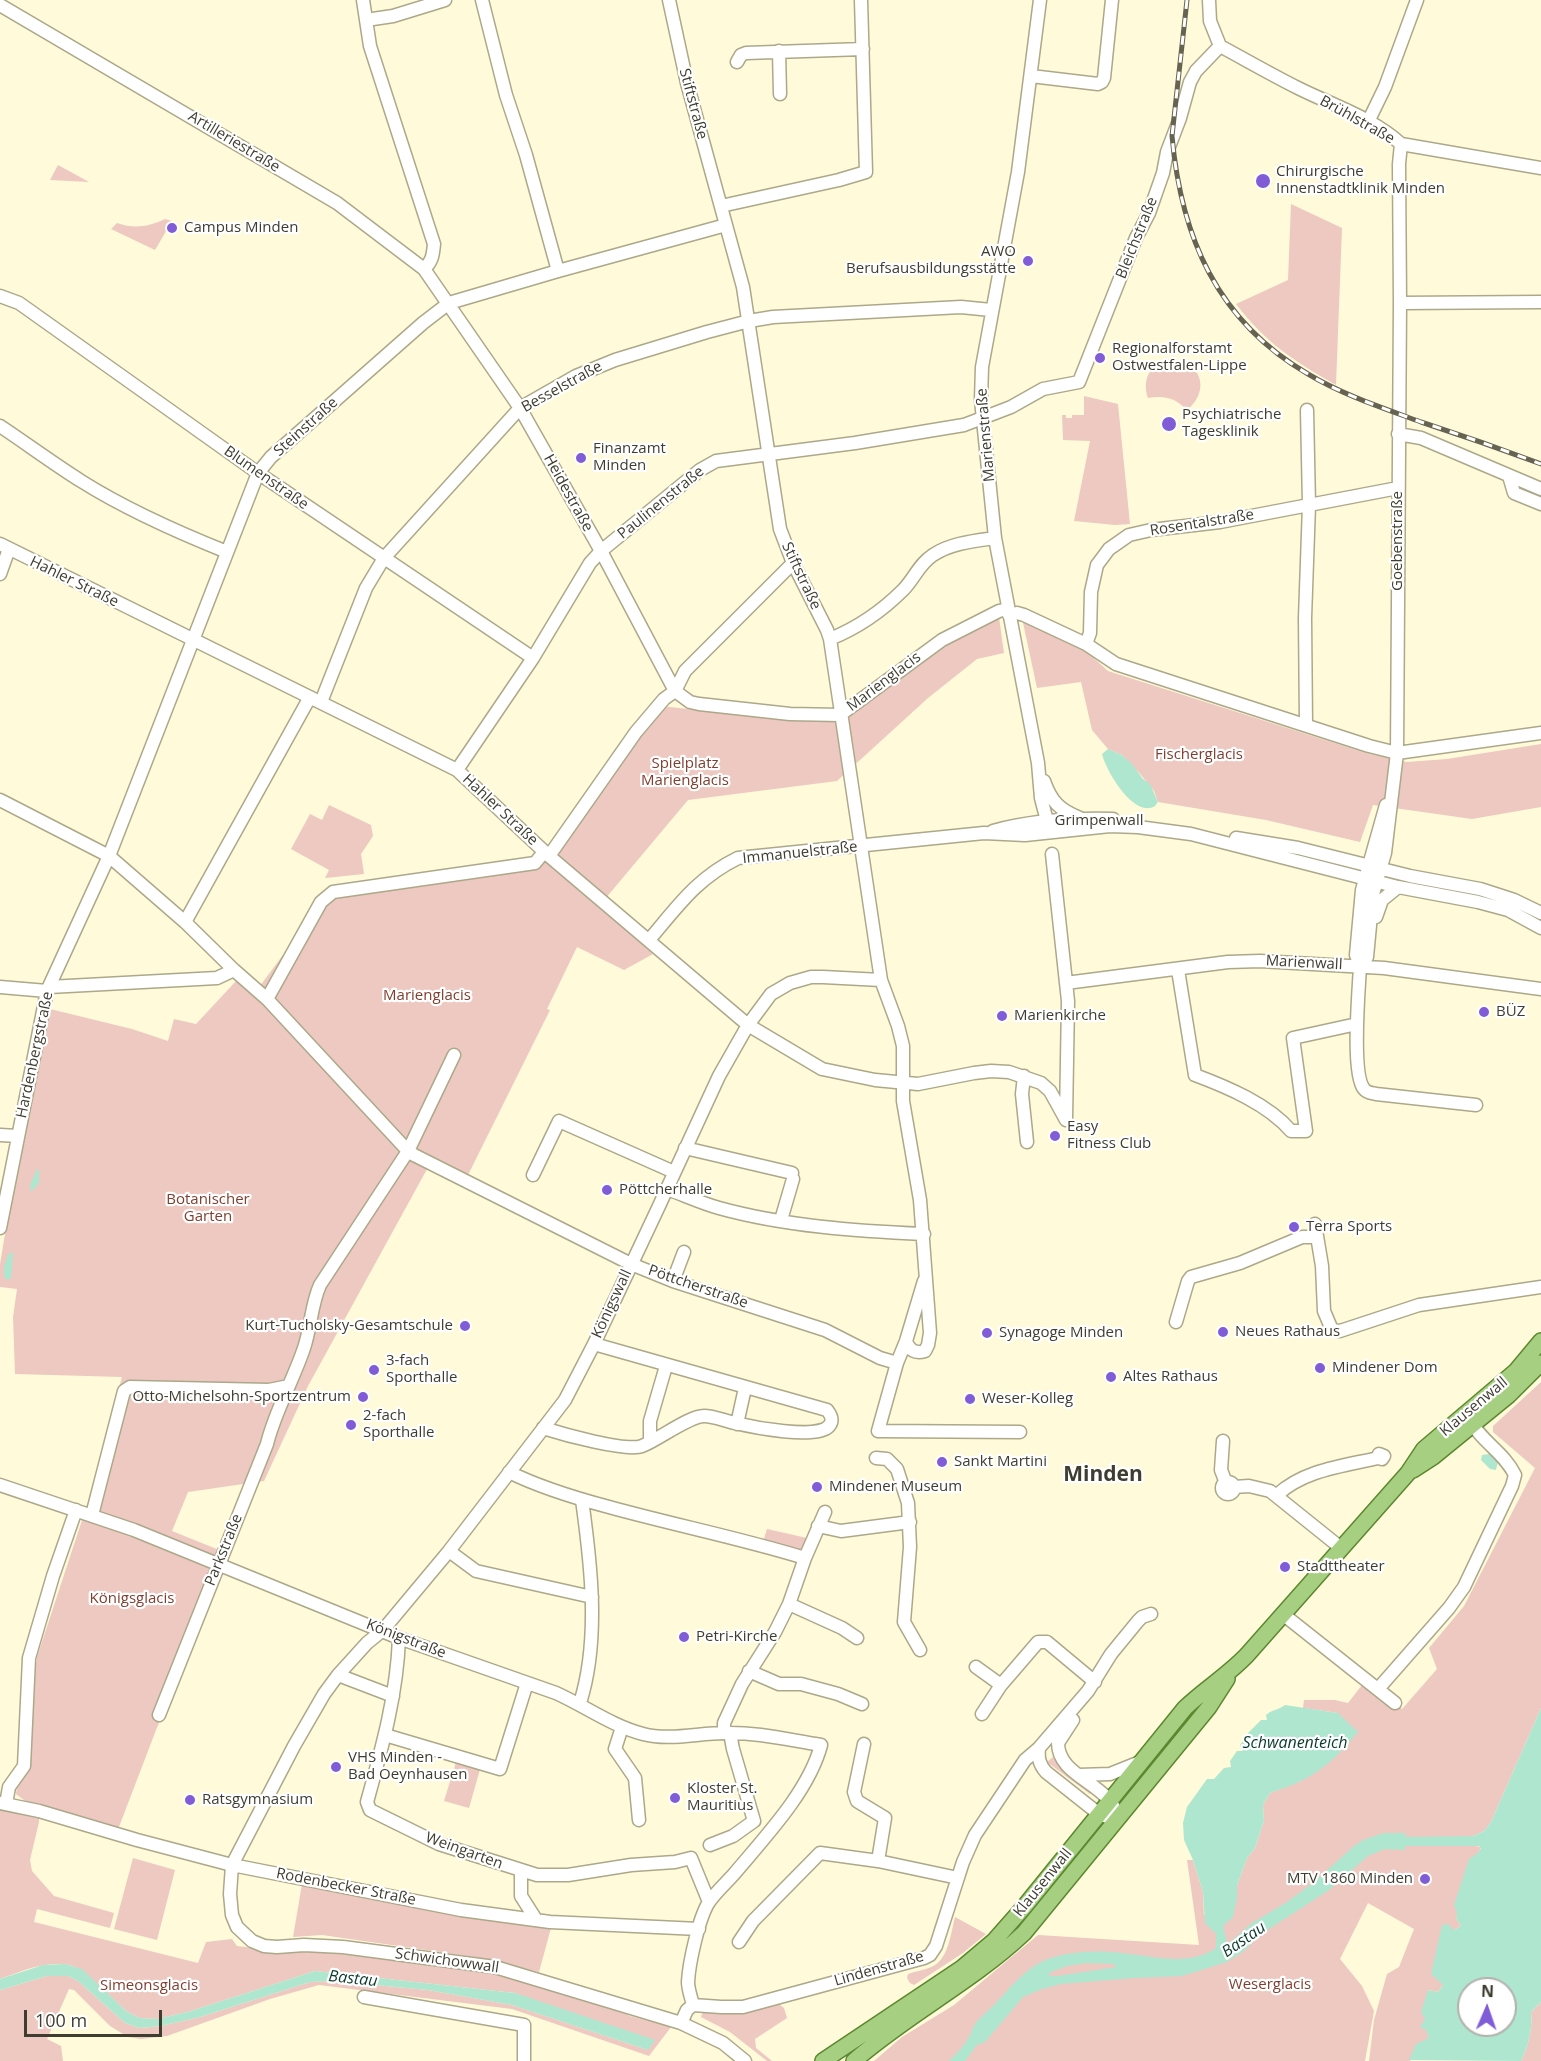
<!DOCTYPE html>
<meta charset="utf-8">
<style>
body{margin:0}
#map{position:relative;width:1541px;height:2061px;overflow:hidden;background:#fffad9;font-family:"Open Sans",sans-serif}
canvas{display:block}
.north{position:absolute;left:1457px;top:1977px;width:60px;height:60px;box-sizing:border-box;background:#fff;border:2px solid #b2b1ac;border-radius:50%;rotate:2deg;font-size:16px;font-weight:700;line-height:24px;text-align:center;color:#3f3d30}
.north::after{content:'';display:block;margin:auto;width:21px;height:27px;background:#805dd7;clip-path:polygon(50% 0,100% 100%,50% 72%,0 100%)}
.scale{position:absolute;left:24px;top:2010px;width:138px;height:27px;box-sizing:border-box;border:3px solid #3f3d30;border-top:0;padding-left:8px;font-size:18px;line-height:21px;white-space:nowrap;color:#3f3d30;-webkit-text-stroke:4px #fff;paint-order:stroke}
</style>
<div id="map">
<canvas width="1541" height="2061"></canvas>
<div class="north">N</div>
<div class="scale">100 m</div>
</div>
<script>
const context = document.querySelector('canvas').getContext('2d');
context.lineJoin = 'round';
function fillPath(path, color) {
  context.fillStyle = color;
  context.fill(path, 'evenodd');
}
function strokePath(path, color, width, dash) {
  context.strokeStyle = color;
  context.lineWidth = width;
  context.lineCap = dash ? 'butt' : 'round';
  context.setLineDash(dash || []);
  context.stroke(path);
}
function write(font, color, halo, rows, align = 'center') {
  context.font = font + ' "Open Sans",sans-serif';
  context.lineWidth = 4.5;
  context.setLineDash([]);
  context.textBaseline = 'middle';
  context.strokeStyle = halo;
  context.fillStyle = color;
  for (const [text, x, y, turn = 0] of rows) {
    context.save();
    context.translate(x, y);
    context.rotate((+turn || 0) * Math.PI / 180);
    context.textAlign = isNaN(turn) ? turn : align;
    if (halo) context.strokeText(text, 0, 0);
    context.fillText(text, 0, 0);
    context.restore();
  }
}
fillPath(new Path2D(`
 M58,165L89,182L50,180Z
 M1291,204L1342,228L1336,385C1294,361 1266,343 1236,304L1288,280Z
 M165,219L172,221L155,250L111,229L117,223C134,229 148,227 165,219Z
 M1166,359C1199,357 1213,389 1187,410C1176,398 1164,395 1148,398C1142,380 1149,367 1166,359Z
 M1084,396L1118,404L1130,524L1115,525L1074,521L1090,441L1063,440L1062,415H1066V418H1072V415H1084Z
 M999,617L1004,653L977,659L928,698L837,781L688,800L600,905L653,954L624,970L577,947L547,1009L550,1010L467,1177L432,1160L308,1386L264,1481L188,1492L172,1531L229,1554L156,1730L117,1832L39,1812V1822L30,1860L32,1871L54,1896L114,1913L110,1928L37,1909L34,1922L198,1963L206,1942L232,1939L237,1946L271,1950H323L495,1971L611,2006L630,2016L671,2027L649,2056L512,2009L319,1985L270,1999L167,2036L141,2039L128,2037L110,2026L74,1990L69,1989L47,2039L61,2046L63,2061H0V1990L47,1976H68L78,1981L125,2023L139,2028L161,2026L200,2017L310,1982L332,1981L428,1990L512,2005L648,2050L515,1993L315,1971L191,2011L158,2019L139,2018L126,2011L82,1970C55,1956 26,1970 0,1979V1805L37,1810L16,1794L37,1657L87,1505L122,1377L15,1374L13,1317L17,1289L0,1287V1264L19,1150L50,1009L132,1029L168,1041L174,1019L196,1024L237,980L254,994L332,889L537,867L546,861L661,706L796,721H826L840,715L940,644Z
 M1022,618L1086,651L1108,671L1369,754L1407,762L1447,759L1541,744V807L1472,819L1373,805L1360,842L1266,820L1158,802L1154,791L1141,775L1122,755L1108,749L1092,730L1081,682L1037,688Z
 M329,805L371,825L373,836L361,854L364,874L325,878L329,870L291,849L310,814L322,820Z
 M1541,1382V1708L1491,1822L1484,1831L1471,1837L1470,1845L1481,1847L1456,1918L1461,1926L1454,1930L1443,1985L1438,1992L1428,1990L1425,2019L1429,2038L1410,2061H1369L1374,2020L1387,1974L1399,1967L1414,1929L1368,1903L1340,1959L1362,1986L1374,2011L1365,2061H874L902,2037L954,2005L1038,1935L1199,1945L1187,1860H1193L1203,1892L1204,1915L1237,1898V1886L1247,1858L1255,1848L1264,1821L1263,1805L1270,1793L1301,1781L1338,1713L1303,1708L1304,1700H1335L1348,1703L1366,1680L1402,1709L1437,1669L1429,1648L1464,1606L1535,1468L1493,1432V1426Z
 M767,1529L807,1538L802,1552L763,1542Z
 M1206,1695L1209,1698L1134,1789L1129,1786L1179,1723Z
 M1053,1757L1060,1767L1091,1791L1090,1794L1047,1762Z
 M457,1759L481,1766L469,1808L444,1801Z
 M133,1858L175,1870L157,1940L114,1929Z
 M302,1884L481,1919L551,1928L539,1972L475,1957L322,1935L293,1937Z
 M955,1917L986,1934L963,1953L914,1985L910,1983L907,1978L908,1974C916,1971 927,1970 935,1965C949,1956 951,1932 955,1917Z
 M1541,2002V2061H1521C1528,2048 1533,2027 1531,2012Z
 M779,2004L784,2008L787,2018L755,2039L756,2048L772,2061H767L730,2032L701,2017L703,2011L743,2013Z`), '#edc9c1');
fillPath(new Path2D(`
 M1108,749L1122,755L1132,764L1143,779L1150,784L1158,802L1155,806C1134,819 1106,771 1102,754Z
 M37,1169L39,1170V1183L31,1192L30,1185Z
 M9,1253H13L11,1278L8,1280L4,1277V1266Z
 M1489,1454L1498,1461L1496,1470L1490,1469L1481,1460L1482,1455Z
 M1285,1705L1338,1713L1358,1732C1343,1751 1323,1771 1301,1781C1291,1786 1280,1789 1270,1793L1263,1805L1264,1821L1255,1848L1247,1858L1237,1886V1898L1233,1917L1223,1926L1227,1942H1230L1252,1923L1287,1902L1314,1882L1354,1846L1363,1840L1384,1833H1405L1406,1837L1473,1836L1484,1831L1491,1822L1541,1708V2002L1531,2012C1533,2027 1528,2048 1521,2061L1409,2060L1416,2044L1429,2038L1426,2030L1420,2027L1425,2019L1421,2012L1428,1990L1438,1992L1443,1985L1431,1974L1442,1925L1448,1924L1454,1930L1461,1926L1456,1918L1457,1913L1454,1905L1469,1859L1479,1852L1481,1848L1479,1846H1405V1850L1385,1849L1368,1856L1329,1890L1260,1935L1244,1951L1227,1962L1182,1976L1134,1978L1061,1984L1042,1989L1023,1997L985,2042L977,2045L965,2061H949C956,2054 964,2046 969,2037C972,2033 972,2028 975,2024C980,2017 988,2011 994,2005C1009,1989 1022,1972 1041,1962C1065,1951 1097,1950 1122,1953C1152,1956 1189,1967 1216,1948V1934L1205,1923L1203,1892L1193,1860L1184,1840L1183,1823L1187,1807L1207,1779H1214L1224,1768L1231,1767L1230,1761L1237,1751H1243L1240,1745L1245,1738L1250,1737L1248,1733L1261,1720H1267L1266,1715C1273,1709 1279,1710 1285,1705ZM1087,1963L1114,1964L1116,1967L1057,1976H1050L1049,1973L1067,1966ZM1469,1989H1505V2025H1469Z
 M65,1964L82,1969L126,2011L139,2018L158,2019L191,2011L315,1971L515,1993L655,2040L648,2050L512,2005L428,1990L332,1981L310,1982L200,2017L161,2026L139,2028L125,2023L78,1981L68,1976H47L0,1990V1979L43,1965Z`), '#afe6cf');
const minor = new Path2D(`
 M363,0L370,46L434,244C433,255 432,262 424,269
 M482,0L506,95L526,155L558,271
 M669,0L687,83L743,287L780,529L793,563L827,630L830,639L881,980L898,1026L903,1046V1101L920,1200L930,1333L928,1345L925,1351C915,1354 909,1350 906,1341
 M1040,0L1018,172L982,367L981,400L995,538L1038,763L1041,798L1047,821
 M1209,0L1210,21L1220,46
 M0,5L337,203L424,269L520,408L601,551L675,691L690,702L699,704L790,714L840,715L942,640L999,611L1008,609
 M366,20L393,16L445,0
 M1220,46C1246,60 1272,75 1298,88C1332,105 1373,118 1401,144L1541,168
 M779,51L780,94
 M737,62L741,55L746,53L863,49
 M1031,76L1098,84L1102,82L1104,78L1112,0
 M1368,122L1385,87L1417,0
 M721,206L839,180L866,172L861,0
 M0,296L19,303L258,473L533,658
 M1400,303L1541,302
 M0,426C27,444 54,464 81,481C127,510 177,532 227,552
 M1398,434L1421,438L1541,489
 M1509,476L1514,493L1541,504
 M0,544L457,770L549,856L748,1025L822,1069L875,1080L918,1084L974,1073L991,1071L1009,1072L1041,1083L1050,1091L1066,1120
 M0,574L9,549
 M1009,615L1017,613L1024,615L1086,644L1116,664L1369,746L1397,753L1541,733
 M830,639C857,628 882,611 903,590C914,579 919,564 933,555C951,543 974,541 995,538
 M1086,644L1090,633L1091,592L1097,565L1109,549L1129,535L1151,530L1220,522L1398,488
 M675,691L685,671L793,563
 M321,702L366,588L384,558L520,408L576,376L615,360L707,332L749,321L773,317L961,307L991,310
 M1306,725L1305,618L1309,505L1307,410
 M457,770L533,658L590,563L601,551L700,470L716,461L855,443L964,425L1011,407L1043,389L1079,382L1136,238L1149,213L1163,173L1167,152L1180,118L1190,82L1196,71L1220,46
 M1044,781C1051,801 1059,810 1080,818
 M0,800L109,856L185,922L234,970L267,999L408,1151L414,1155L631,1264L673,1281L825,1330L880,1358L897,1363
 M1386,805L1362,890L1356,955L1360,966C1359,989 1351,1073 1364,1089C1367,1093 1372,1093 1376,1094L1476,1105
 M993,831C1032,820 1073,818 1113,819
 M1236,838L1298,848L1410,876L1480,889L1514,900L1541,913
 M1052,854L1068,1001L1066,1119
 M549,856L636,732L664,699L675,691
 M1376,917L1382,900L1398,887
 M185,922L310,697
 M649,940C678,906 697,878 738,858L984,833L1025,835L1110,826L1138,827L1191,834L1398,887L1478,902L1508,910L1541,928
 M1360,966L1367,957L1373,894L1385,853L1397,753L1400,303L1399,164L1401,144
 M1178,970L1195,1075C1227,1087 1268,1104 1291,1131H1306L1293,1038L1357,1024
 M1066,983L1228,962L1260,961L1384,968L1541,989
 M0,987L47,991
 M49,987L217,978L234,970
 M267,999L321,902L333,892L535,863L544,852
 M1024,1076L1022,1094L1027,1142
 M0,1135L18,1136
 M685,1148L792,1173
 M533,1175L559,1121L674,1172
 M667,1189C684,1195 701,1203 719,1208C784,1226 856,1231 924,1234
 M781,1220L793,1179
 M1315,1224L1322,1266L1324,1311L1332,1330L1340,1331L1419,1305L1541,1287
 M0,1228L47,991L109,856L258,473L271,457L423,323L449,303L558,271L726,225
 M673,1281L684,1252
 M924,1281L906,1341L897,1363L878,1431L1020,1432
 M1176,1322L1188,1281L1191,1277L1240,1263L1302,1237H1317
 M737,1424L745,1388
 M543,1428C562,1434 626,1452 642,1446C658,1440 689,1416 704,1416C714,1416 725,1421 735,1423C752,1427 817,1440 829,1426C834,1420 831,1415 827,1410L594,1344
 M1223,1441L1221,1470L1226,1483
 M650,1442V1421L666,1366
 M876,1458L887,1459L897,1469L908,1503L910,1547L904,1622L920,1650
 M509,1472C541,1488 575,1498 609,1507C674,1525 740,1538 805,1558
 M1222 1488a6 6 0 1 1 12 0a6 6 0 1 1-12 0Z
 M0,1485L134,1530L399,1638L556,1693C585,1706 612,1726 643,1734C669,1741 698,1733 725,1733C756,1732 789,1740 821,1745C809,1791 765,1837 734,1874C726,1883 716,1892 709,1902C699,1917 689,1963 688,1982C688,1989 691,1997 693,2005
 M1234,1487L1249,1486L1270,1491L1341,1548
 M1277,1495C1304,1470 1343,1466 1378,1458L1382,1459L1384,1456L1379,1454L1378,1458
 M92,1515L124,1391L130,1387L269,1390L289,1386
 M818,1526L841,1531L910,1522
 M449,1551L476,1571L592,1597
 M789,1604L842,1628L857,1638
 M1284,1615L1395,1703
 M399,1638C397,1695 382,1748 367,1802L370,1810L439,1844L537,1875H568L631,1865L675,1862L691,1858L709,1902
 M976,1667L1001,1685
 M749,1671L779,1684H801L838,1694L862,1704
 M338,1675L393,1696
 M1378,1689L1449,1608L1464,1587L1512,1486L1515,1475C1504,1452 1480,1441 1469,1418
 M580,1703C600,1640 591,1564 582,1500
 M982,1714L1001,1685L1038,1642H1047L1095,1682
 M159,1715L267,1444C275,1411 293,1381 304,1348C311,1328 311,1305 320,1285L408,1151L454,1055
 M622,1727L615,1749L635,1778L639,1820
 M724,1733V1723L742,1684L775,1632L789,1604L805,1558L825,1512
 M385,1735L500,1769L527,1683
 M864,1744L854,1792L857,1801L885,1818L878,1861
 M1039,1748C1038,1758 1039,1764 1046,1772L1099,1814L1107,1817L1118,1818C1111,1783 1058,1778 1058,1743L1073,1720
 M1079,1775L1110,1774L1140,1762
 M0,1803L39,1811L137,1840L232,1865L461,1910L550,1922L699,1929
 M6,1804L9,1787L24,1766L29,1658L53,1576L76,1510
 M710,1845L733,1836L754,1821L733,1749L730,1733
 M521,1871V1896L535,1918
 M739,1942L753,1921L820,1853L878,1861L958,1878
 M364,1997L524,2025V2061
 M681,2023L687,2010L693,2005L721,2007H743L924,1958L930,1955L936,1946L963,1862L975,1835L1025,1760L1039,1748L1088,1691L1111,1654L1138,1621L1142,1617L1151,1614
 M745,2061L723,2043L681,2023L495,1967L343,1947L304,1945L277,1947L264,1946L252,1941L237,1927L232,1915L230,1894L232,1865L294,1746L324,1694L338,1675L367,1643L383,1630L449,1551L565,1400L594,1344L659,1206L719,1076L748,1025L771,994L790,983L811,977H823L881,980`);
const major = new Path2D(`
 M1413,1470L1433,1457L1509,1395L1541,1363
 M823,2061L962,1968L994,1941L1024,1907L1185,1708C1205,1689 1228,1675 1247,1655L1408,1473L1424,1449L1516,1371L1541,1341
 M854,2061C908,2014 972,1982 1024,1933L1209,1707L1227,1679`);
strokePath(minor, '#aca889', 15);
strokePath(major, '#5c872f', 18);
strokePath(minor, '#fff', 12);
strokePath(major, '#a6cf82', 15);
const rail = new Path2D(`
 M1187,0L1172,136C1181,237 1217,321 1308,374C1343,395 1383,408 1421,422C1461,435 1501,449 1541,464`);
strokePath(rail, '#666352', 5);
strokePath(rail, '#fff', 3, [9]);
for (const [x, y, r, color] of [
 [1263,181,8,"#805dd7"],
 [172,228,6,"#805dd7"],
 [1028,261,6,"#805dd7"],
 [1100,358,6,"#805dd7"],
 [1169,424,8,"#805dd7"],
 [581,458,6,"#805dd7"],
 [1484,1012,6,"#805dd7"],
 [1002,1016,6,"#805dd7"],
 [1055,1136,6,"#805dd7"],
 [607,1190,6,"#805dd7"],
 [1294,1227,6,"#805dd7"],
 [465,1326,6,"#805dd7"],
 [1223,1332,6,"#805dd7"],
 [987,1333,6,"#805dd7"],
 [1320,1368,6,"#805dd7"],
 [374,1370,6,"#805dd7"],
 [1111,1377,6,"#805dd7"],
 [363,1397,6,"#805dd7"],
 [970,1399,6,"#805dd7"],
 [351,1425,6,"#805dd7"],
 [942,1462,6,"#805dd7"],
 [817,1487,6,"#805dd7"],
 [1285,1567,6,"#805dd7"],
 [684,1637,6,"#805dd7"],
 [336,1767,6,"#805dd7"],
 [675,1798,6,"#805dd7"],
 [190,1800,6,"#805dd7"],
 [1425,1879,6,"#805dd7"]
]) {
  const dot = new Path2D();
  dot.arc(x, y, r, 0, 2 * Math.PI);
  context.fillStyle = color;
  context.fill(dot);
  strokePath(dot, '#fff', 2);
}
write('15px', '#3f3d30', '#fff', [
 ["Stiftstraße",693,104,75],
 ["Brühlstraße",1357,120,29],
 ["Artilleriestraße",234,142,31],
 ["Bleichstraße",1137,238,-68],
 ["Besselstraße",562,387,-29],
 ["Steinstraße",306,427,-42],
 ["Marienstraße",986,435,-95],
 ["Blumenstraße",266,478,35],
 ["Heidestraße",568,493,61],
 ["Paulinenstraße",661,503,-39],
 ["Rosentalstraße",1202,523,-9],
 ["Goebenstraße",1398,541,-90],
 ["Stiftstraße",801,576,65],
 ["Hahler Straße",74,582,26],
 ["Marienglacis",884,682,-37],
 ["Hahler Straße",500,810,43],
 ["Grimpenwall",1099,821],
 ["Immanuelstraße",800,853,-6],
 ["Marienwall",1304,963,3],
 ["Hardenbergstraße",35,1055,-78],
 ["Pöttcherstraße",698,1287,19],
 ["Königswall",612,1304,-65],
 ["Klausenwall",1474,1407,-40],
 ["Parkstraße",224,1550,-68],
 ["Königstraße",406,1639,21],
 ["Weingarten",464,1851,20],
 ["Klausenwall",1043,1883,-51],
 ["Rodenbecker Straße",346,1887,11],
 ["Schwichowwall",447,1961,8],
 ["Lindenstraße",879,1969,-16]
]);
write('15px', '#3f3d30', '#fff', [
 ["Chirurgische",1276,172],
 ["Innenstadtklinik Minden",1276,189],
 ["Campus Minden",184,228],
 ["AWO",1016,252,"right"],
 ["Berufsausbildungsstätte",1016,269,"right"],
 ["Regionalforstamt",1112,349],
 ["Ostwestfalen-Lippe",1112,366],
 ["Psychiatrische",1182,415],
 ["Tagesklinik",1182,432],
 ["Finanzamt",593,449],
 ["Minden",593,466],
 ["BÜZ",1496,1012],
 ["Marienkirche",1014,1016],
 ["Easy",1067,1127],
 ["Fitness Club",1067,1144],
 ["Pöttcherhalle",619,1190],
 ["Terra Sports",1306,1227],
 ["Kurt-Tucholsky-Gesamtschule",453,1326,"right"],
 ["Neues Rathaus",1235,1332],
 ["Synagoge Minden",999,1333],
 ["3-fach",386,1361],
 ["Sporthalle",386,1378],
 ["Mindener Dom",1332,1368],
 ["Altes Rathaus",1123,1377],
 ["Otto-Michelsohn-Sportzentrum",351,1397,"right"],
 ["Weser-Kolleg",982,1399],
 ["2-fach",363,1416],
 ["Sporthalle",363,1433],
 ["Sankt Martini",954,1462],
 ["Mindener Museum",829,1487],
 ["Stadttheater",1297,1567],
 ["Petri-Kirche",696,1637],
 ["VHS Minden -",348,1758],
 ["Bad Oeynhausen",348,1775],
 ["Kloster St.",687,1789],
 ["Mauritius",687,1806],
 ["Ratsgymnasium",202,1800],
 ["MTV 1860 Minden",1413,1879,"right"]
], 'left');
write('15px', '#803e2f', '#fff', [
 ["Fischerglacis",1199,755],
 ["Spielplatz",685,764],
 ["Marienglacis",685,781],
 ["Marienglacis",427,996],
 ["Botanischer",208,1200],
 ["Garten",208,1217],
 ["Königsglacis",132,1599],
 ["Weserglacis",1270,1985],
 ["Simeonsglacis",149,1986]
]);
write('italic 16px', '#0b3b2c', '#fff', [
 ["Schwanenteich",1295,1743],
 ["Bastau",1244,1940,-35],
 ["Bastau",353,1979,6]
]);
write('bold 21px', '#3f3d30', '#fff', [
 ["Minden",1103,1475]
]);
</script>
